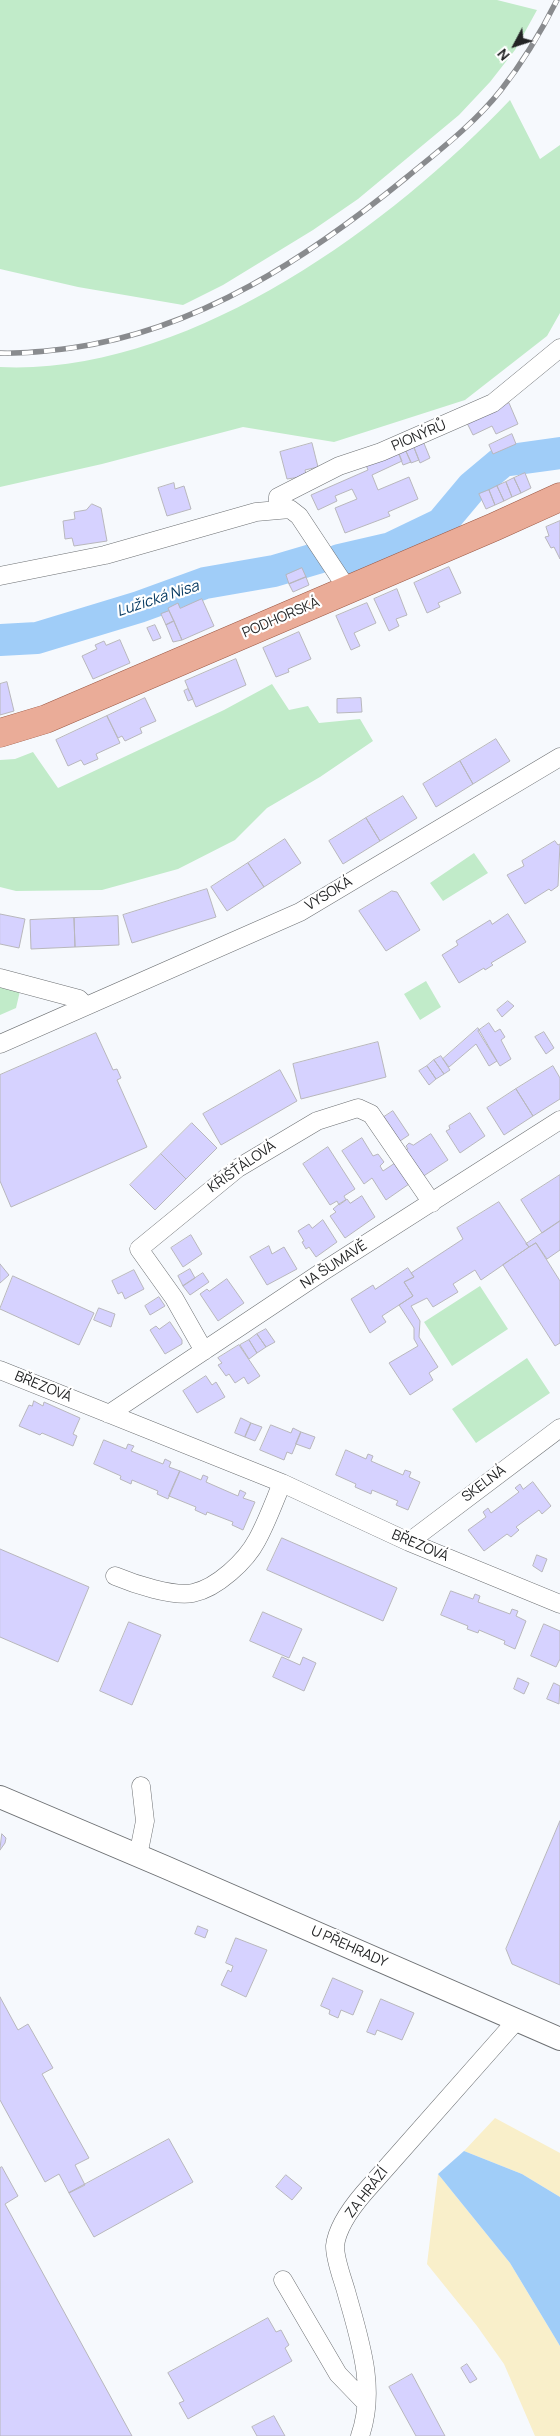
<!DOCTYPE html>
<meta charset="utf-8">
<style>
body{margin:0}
#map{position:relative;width:560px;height:2436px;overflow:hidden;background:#f6f9fd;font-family:Manrope,sans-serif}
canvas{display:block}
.north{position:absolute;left:490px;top:20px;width:50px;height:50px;-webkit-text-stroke:4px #fff;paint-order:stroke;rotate:230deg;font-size:14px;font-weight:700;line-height:20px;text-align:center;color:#232425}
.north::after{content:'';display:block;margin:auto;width:18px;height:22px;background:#232425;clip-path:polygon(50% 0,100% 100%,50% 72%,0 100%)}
</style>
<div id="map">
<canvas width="560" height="2436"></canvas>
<div class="north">N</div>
</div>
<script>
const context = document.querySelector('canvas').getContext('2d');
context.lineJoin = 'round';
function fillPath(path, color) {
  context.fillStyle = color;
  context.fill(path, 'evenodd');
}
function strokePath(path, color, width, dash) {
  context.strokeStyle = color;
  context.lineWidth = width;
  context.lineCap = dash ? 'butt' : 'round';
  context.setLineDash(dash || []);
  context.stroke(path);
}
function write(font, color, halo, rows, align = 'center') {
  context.font = font + ' Manrope,sans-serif';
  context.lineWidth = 4.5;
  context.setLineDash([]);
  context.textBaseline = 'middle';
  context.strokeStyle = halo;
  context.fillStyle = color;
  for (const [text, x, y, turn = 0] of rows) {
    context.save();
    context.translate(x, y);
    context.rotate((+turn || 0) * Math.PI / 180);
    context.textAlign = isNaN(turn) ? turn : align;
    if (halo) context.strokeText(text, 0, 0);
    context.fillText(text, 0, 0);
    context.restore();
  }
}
fillPath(new Path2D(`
 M0,0H497L537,10L515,50L490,82L459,115L358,199L313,230L223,285L183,305L78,287L0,269Z
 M510,100L540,159L560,145V313L547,336L465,400L334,442L243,427L102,464L0,487V367C186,376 388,228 510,100Z
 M272,684L289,710L308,706L319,723L360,719L373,741L320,777L267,808L235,840L178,869L102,890L16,891L0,887V760L15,759L33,752L58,788L224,710Z
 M474,853L488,873L443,901L430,883Z
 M426,981L441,1007L420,1020L404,994Z
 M0,986L20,991L16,1008L0,1015Z
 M480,1286L508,1329L452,1366L424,1322Z
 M527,1358L550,1393L476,1443L452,1409Z`), '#c1ebc9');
fillPath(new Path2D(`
 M495,2118L560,2153V2197L522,2174L464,2151Z
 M438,2174L510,2263L560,2346V2436H535L504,2364L477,2326L427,2264Z`), '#f9efca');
fillPath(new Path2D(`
 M464,2151L522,2174L560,2197V2346L510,2263L438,2174Z`), '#a0cdf8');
strokePath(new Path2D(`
 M339,560L391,548L441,524L472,487L503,461L560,453
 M0,640L37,638L139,607L205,583L274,571L318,558`), '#a0cdf8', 32);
const building = new Path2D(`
 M509,403L518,424L496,434L492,426L473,435L467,423Z
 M512,434L516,444L493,454L489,445Z
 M423,441L430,458L420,463L413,445Z
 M312,443L318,467L305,470L306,474L300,477L287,479L280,452Z
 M413,445L419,460L411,463L405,449Z
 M405,449L411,462L403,465L398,452Z
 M398,451L402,461L372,475L378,490L409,477L418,499L388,512L390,516L345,533L335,508L357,499L352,489L335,496L337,501L318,510L311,495L368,470L366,465Z
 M525,473L531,488L521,493L514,478Z
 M514,478L521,493L512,497L506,482Z
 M506,482L512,497L504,501L497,486Z
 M174,483L175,489L184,486L191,509L167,516L158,488Z
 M497,486L504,501L495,505L489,490Z
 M489,490L495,505L486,509L479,494Z
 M92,504L101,508L107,541L74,546L72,538L65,539L63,521L75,519L74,512L86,510Z
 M560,521V559L554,547L551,548L545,537L549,536L546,527Z
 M449,567L461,593L438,603L440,607L427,613L414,583Z
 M302,568L306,577L289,584L286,575Z
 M306,577L309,585L293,592L289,584Z
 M397,589L407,615L396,619L399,626L389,631L374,599Z
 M202,599L214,626L182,640L168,608L178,603L180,608Z
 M367,603L376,623L354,633L360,646L351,650L336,616Z
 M169,611L174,621L166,625L161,614Z
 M174,621L182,640L173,642L166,625Z
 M155,625L161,638L153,641L147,628Z
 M299,632L311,659L288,669L289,672L276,677L263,648Z
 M120,640L130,663L93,679L82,656L97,649L95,645L104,641L106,645Z
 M236,659L246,685L196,707L185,681Z
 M7,682L14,711L0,715V684Z
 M188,689L193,699L188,701L184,691Z
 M145,698L156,721L140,728L142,733L125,741L122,736L118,738L107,716Z
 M361,698L362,712L337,713V699Z
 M107,716L120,743L96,754L98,759L84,765L81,760L68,766L56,740Z
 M496,739L510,761L473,784L460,761Z
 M460,761L473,784L436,807L423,784Z
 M403,796L417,818L380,841L366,818Z
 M366,818L380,841L343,864L329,841Z
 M285,839L301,863L264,887L248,863Z
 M555,841L558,845L560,844L558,886L551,891L549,889L525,904L507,875L524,866L522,861Z
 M248,863L264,887L227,911L211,887Z
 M207,889L216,917L132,943L123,915Z
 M392,891L397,892L420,930L386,951L359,911Z
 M0,914L25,919L19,948L0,944Z
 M508,914L526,942L491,963L493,965L485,970L484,968L459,983L442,955L458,945L456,941L490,920L492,924Z
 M118,916L119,945L75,947L74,918Z
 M74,918L75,947L31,949L30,920Z
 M508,1001L514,1006L502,1017L497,1010Z
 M489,1023L495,1032L500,1029L505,1037L501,1040L511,1059L500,1066L478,1031Z
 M478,1028L497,1061L489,1066L476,1044L449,1067L443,1059Z
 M544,1032L554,1048L546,1054L535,1037Z
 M96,1033L113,1070L117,1069L121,1078L117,1080L147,1147L11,1207L0,1181V1075Z
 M378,1042L386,1077L301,1099L293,1064Z
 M441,1056L450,1070L444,1074L434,1060Z
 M434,1060L444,1074L436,1079L427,1066Z
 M427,1066L436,1079L429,1085L419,1071Z
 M553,1066L560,1078V1099L533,1116L516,1089Z
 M280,1070L297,1101L221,1145L203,1114Z
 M516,1089L533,1116L504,1135L487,1108Z
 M393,1111L409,1135L400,1141L384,1117Z
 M470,1113L485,1136L460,1153L446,1131L450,1129L449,1126Z
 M192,1123L217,1148L186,1179L161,1154Z
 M431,1134L448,1160L422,1177L404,1150L408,1149L406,1146L409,1143L413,1145Z
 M362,1138L373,1156L378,1154L384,1162L380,1166L383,1171L395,1163L409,1184L386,1200L372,1178L364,1184L342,1151Z
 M328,1147L355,1189L344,1196L346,1200L339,1205L337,1201L330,1205L303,1164Z
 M161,1154L186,1179L155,1210L130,1185Z
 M560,1175V1221L542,1233L521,1200Z
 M362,1196L375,1217L345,1238L330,1216L336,1212L333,1209L339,1204L347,1199L350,1203Z
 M499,1202L529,1247L481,1280L475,1270L453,1284L458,1292L433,1307L427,1298L411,1306L420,1321L419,1337L438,1367L429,1373L433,1380L410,1395L389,1363L418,1346L414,1339V1328L399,1305L413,1296L404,1282L414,1277L411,1273L463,1239L457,1228Z
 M323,1220L337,1242L316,1257L309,1247L306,1249L302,1242L304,1241L298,1231L309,1224L312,1228Z
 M560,1221V1250L547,1259L536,1243L529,1247L526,1244Z
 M191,1235L202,1254L183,1267L171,1248Z
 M536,1243L560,1281V1343L555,1346L503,1265Z
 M269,1246L272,1254L284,1247L297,1269L267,1285L250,1257Z
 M0,1264L9,1275L0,1283Z
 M408,1268L414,1277L404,1282L413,1296L382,1316L386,1322L370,1333L351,1299L373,1285L375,1289Z
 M190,1269L195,1278L183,1286L178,1276Z
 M134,1270L144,1289L125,1299L122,1292L118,1294L112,1281Z
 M203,1273L209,1282L190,1295L183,1286Z
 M13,1276L94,1313L79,1345L0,1309Z
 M227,1279L244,1303L218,1321L200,1294L207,1289L209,1291Z
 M159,1297L165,1306L150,1315L145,1306Z
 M99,1308L115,1314L111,1327L94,1320Z
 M170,1322L182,1340V1344L165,1354L150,1330L156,1326L159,1329Z
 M266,1329L275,1342L266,1347L257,1334Z
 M257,1334L266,1347L257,1353L249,1340Z
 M249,1340L257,1353L249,1359L240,1345Z
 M239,1345L260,1376L248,1384L244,1377L235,1383L229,1374L226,1376L218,1365L222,1363L218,1358Z
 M206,1376L212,1385L216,1382L225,1397L197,1413L183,1391Z
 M34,1401L43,1406L44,1402L80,1418L73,1434L77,1436L73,1446L42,1433L40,1435L19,1426L29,1405L32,1406Z
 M241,1418L251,1423L245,1437L235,1433Z
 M251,1423L262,1427L255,1441L245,1437Z
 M271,1425L291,1433L293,1428L301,1432L292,1454L287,1452L284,1460L260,1450Z
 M301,1432L315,1437L310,1449L296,1444Z
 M104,1440L126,1449L128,1444L134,1446L131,1451L163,1464L165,1459L171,1462L169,1467L180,1471L168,1499L157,1494L158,1491L132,1480L131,1484L120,1479L121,1476L94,1464Z
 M346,1450L366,1459L368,1454L373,1456L371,1461L403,1475L405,1470L411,1472L409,1477L420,1482L408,1510L396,1505L398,1501L372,1490L371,1494L355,1487L356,1484L336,1475Z
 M180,1471L201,1480L203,1475L208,1477L206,1482L238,1496L240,1490L246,1493L243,1498L255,1502L243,1530L232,1525L233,1522L207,1512L206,1515L195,1510L196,1507L169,1496Z
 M533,1482L551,1506L542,1514L539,1510L516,1527L519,1530L511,1537L507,1534L484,1551L468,1530L486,1517L483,1512L488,1508L491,1513L519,1492L515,1488L520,1484L523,1489Z
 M282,1538L397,1588L383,1621L267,1570Z
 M0,1549L89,1587L58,1662L0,1637Z
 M537,1555L547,1559L542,1572L533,1566Z
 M451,1591L473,1599L475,1594L480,1596L478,1602L510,1614L512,1609L518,1611L516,1616L526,1621L515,1649L504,1644L505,1641L479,1630L478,1633L467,1629L468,1626L441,1615Z
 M263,1612L302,1629L289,1658L250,1641Z
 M129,1622L161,1635L132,1705L100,1691Z
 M544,1624L560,1631V1659L556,1667L531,1656Z
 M282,1657L300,1665L303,1657L316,1663L304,1691L273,1677Z
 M518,1678L529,1683L524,1694L514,1689Z
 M554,1683L560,1686L559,1704L547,1699Z
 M560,1821V1985L512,1964L506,1949Z
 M2,1834L6,1838L5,1843L0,1850Z
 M198,1926L208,1930L205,1938L195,1934Z
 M236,1938L267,1950L246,1997L221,1985L228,1970L231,1972L233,1966L226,1963Z
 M333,1978L363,1991L353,2015L341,2010L338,2018L329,2014L330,2010L321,2006Z
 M0,1997L18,2030L28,2024L53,2068L42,2074L89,2158L75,2165L85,2185L69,2193L59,2174L45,2182L0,2100Z
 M381,1999L414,2013L402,2040L377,2030L375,2035L367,2032Z
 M169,2139L193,2182L94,2237L69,2193Z
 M2,2167L18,2196L5,2204L132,2436H0V2168Z
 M286,2175L302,2188L292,2200L276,2187Z
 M268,2318L276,2332L281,2330L289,2345L285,2348L292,2361L188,2419L179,2403L184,2401L168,2373Z
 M467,2364L477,2379L470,2383L461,2368Z
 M412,2374L445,2436H416L389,2387Z
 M274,2416L285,2436H257L252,2427Z`);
fillPath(building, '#d6d2ff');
strokePath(building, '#b8b7bc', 1);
const minor = new Path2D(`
 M277,510L278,497L339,466L381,452L493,403L560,348
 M0,576L105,555L256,512L290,509L299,516L348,590
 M0,978L79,999L85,1005
 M0,1044L300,912L560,757
 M204,1351L174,1298L139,1249L238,1168L317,1121L358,1108L371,1114L432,1203
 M0,1370L282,1483L409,1542L560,1604
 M109,1414L322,1272L560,1120
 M409,1542L560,1428
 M115,1576C134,1584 173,1597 193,1593C217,1588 246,1561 257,1540C267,1522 274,1502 282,1483
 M138,1856L145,1821L141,1786
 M283,2280L338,2374L365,2402
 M360,2436C377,2388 359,2338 346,2291C342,2277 335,2260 335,2246C337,2227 352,2207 364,2193L516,2021`);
const tertiary = new Path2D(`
 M0,1797L165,1867L560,2039`);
const primary = new Path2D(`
 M0,733L46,719L494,527L560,497`);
strokePath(minor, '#6d7073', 19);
strokePath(tertiary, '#6d7073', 24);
strokePath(primary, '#9b5844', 29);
strokePath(minor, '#fff', 18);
strokePath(tertiary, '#fff', 22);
strokePath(primary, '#eaac98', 28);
const rail = new Path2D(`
 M0,353C24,354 48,351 71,348C199,330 309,257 407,177C440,150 475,123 501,90C523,62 541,32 557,0`);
strokePath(rail, '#898b8e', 5.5);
strokePath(rail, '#fff', 4, [11]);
write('14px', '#232425', '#fff', [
 ["PIONÝRŮ",419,436,-23],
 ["PODHORSKÁ",281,618,-23],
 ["VYSOKÁ",329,894,-31],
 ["KŘIŠŤÁLOVÁ",242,1167,-35],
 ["NA ŠUMAVĚ",334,1265,-33],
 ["BŘEZOVÁ",43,1387,22],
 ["SKELNÁ",484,1484,-37],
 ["BŘEZOVÁ",420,1546,23],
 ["U PŘEHRADY",349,1947,24],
 ["ZA HRÁZÍ",367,2193,-52]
]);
write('italic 15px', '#083b63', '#fff', [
 ["Lužická Nisa",158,599,-18]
]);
</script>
